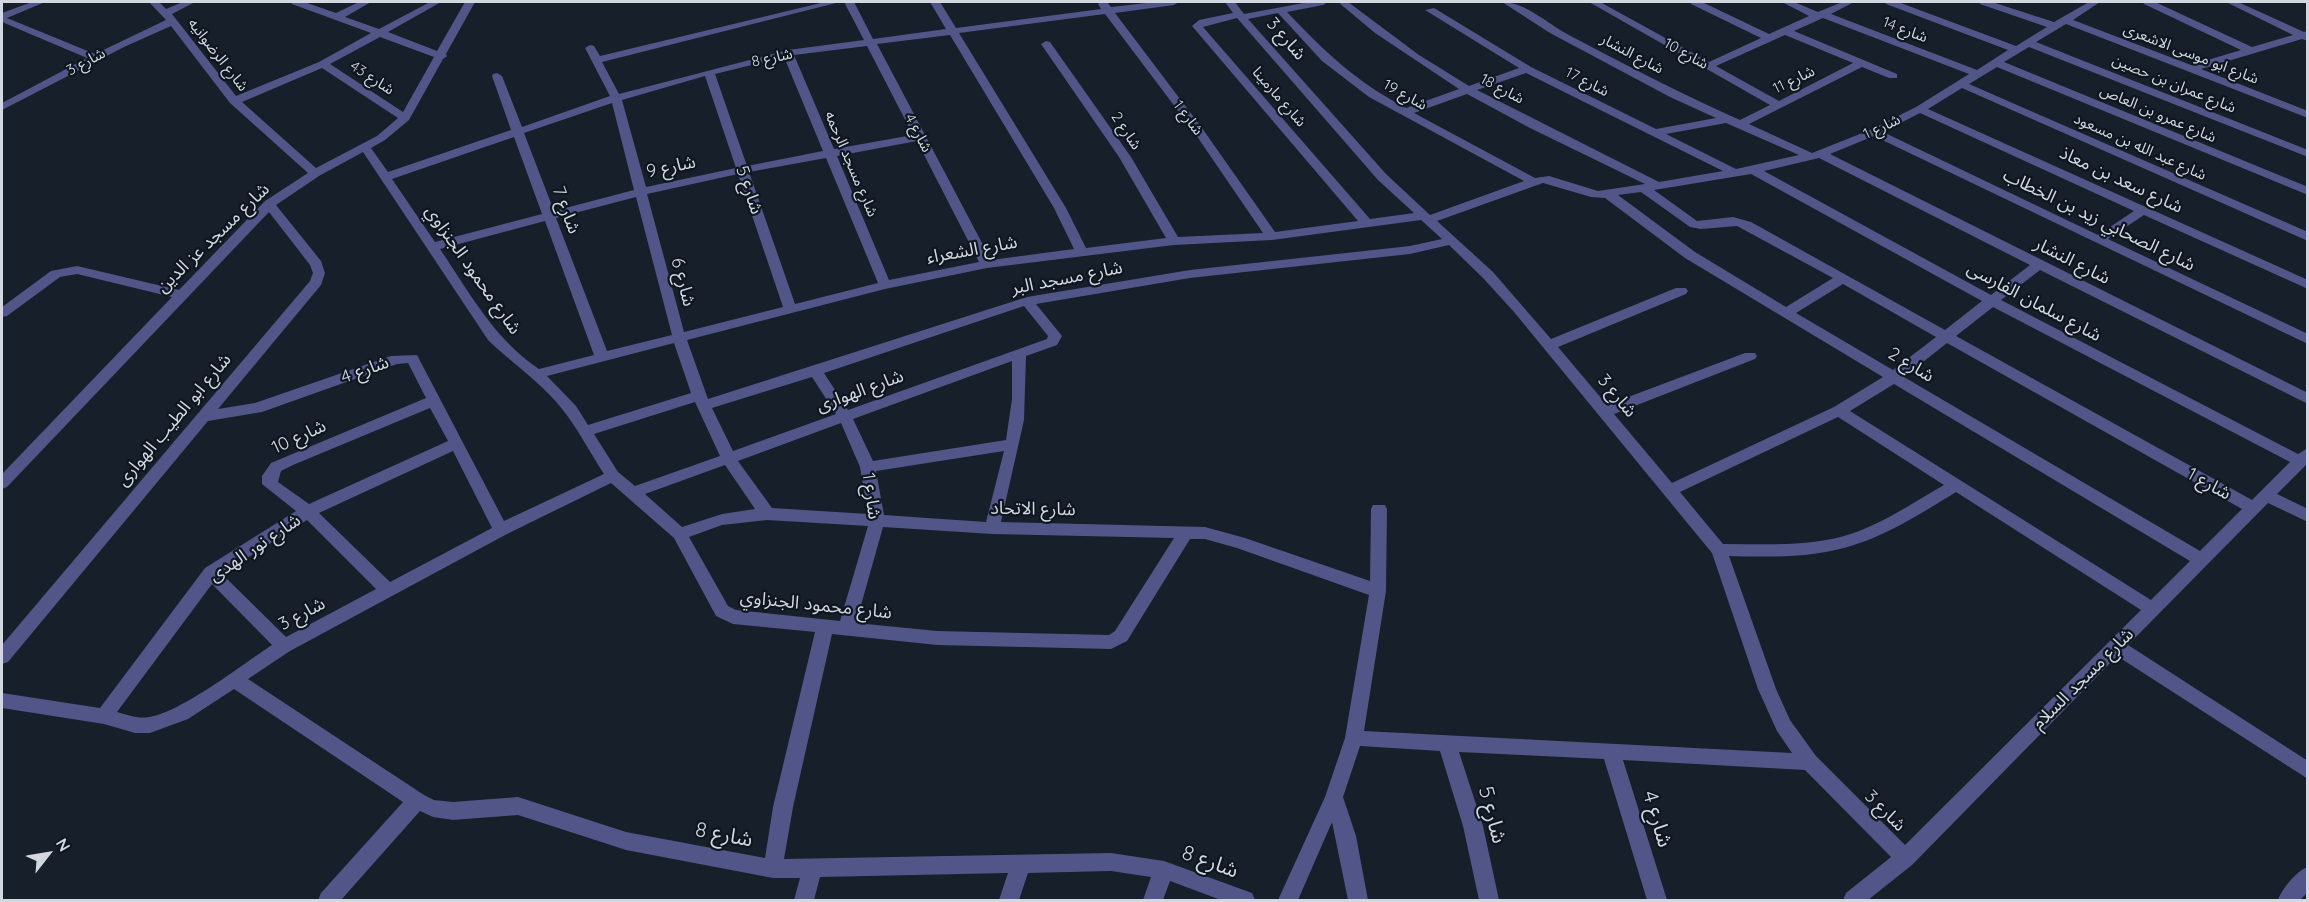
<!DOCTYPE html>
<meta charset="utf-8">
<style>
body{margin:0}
#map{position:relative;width:2309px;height:902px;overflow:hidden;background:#171f2a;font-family:Quicksand,sans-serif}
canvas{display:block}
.frame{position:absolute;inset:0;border:3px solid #d3d8e0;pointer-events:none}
.north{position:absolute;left:18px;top:824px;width:60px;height:60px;-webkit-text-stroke:4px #0e1620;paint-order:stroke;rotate:59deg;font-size:16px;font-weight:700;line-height:24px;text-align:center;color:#d3d8e0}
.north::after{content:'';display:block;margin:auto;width:21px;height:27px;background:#d3d8e0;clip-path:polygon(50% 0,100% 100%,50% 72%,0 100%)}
</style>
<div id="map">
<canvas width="2309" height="902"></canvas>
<div class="frame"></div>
<div class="north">N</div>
</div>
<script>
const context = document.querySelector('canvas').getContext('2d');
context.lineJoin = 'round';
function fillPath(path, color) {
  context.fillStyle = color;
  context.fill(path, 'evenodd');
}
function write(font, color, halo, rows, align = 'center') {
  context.font = font + ' Quicksand,"Noto Sans Arabic",sans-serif';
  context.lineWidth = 4.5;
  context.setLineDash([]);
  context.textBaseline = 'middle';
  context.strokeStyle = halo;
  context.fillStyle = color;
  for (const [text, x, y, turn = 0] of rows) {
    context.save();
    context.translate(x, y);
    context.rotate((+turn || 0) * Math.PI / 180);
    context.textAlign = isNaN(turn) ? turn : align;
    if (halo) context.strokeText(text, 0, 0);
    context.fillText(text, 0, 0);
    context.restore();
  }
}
fillPath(new Path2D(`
 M32,2H45L7,18L95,54L166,20L149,2H159L166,9L183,2H195L172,14L236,96L319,62L371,33L292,4L291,2H304L336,13L359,2H371L345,17L379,29L430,2H441L388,32L437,51L465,2H475L446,54L447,56L443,59L409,120L385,140L371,148L388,172L511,130L492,76L493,74L497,73L502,76L522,127L610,96L585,48L590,45L594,46L600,56L825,2H840L602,62L619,94L788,50L864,40L844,2H854L873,39L946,29L930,2H940L956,28L1101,9L1098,4L1101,2H1107L1111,7L1155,2H1179L1174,5L1115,13L1202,128L1275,232L1358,221L1192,26L1199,20L1233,13L1225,2H1235L1244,14L1309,2H1328L1323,5L1287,12C1326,53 1355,81 1406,108L1459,89L1375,33L1338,2H1348L1419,55L1469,86L1519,68L1425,10L1434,8L1531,67L1656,129L1716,118L1670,97L1550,33L1502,2C1525,2 1547,23 1567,34C1624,64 1681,94 1740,120L1770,105L1589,2H1600L1709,62L1761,38L1691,4L1690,2H1702L1769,34L1809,16L1782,2H1794L1818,12L1842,2H1854L1831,14L1977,70L2008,50L1886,4L1885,2H1898L2016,46L2047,27L1980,4L1979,2H1992L2054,22L2089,2H2100L2073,20L2191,65L2241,50L2144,4L2143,2H2155L2252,47L2293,35L2226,2H2238L2304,32L2308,31V41L2302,39L2201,69L2308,111V118L2066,24L2036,42L2308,150V157L2029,47L2004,62L2308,187V195L1997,67L1969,84L2308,232V241L1962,88L1928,109L2308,280V289L2144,215L2108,239L2308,334V344L1874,136L1830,154L2308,393V404L2040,270L2001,300L2298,454L2308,448V463L2277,494L2308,509V522L2268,503L2128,645L2308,761V779L2117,656L1912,865L1868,900H1843L1846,893L1891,857L1805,770L1623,760L1667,900H1647L1604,759L1459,752L1483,826L1499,900H1479L1463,826L1440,751L1360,746L1343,797L1356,836L1368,900H1348L1332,822L1298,900H1278L1325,797L1345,738L1369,595L1237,548L1205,539H1190L1127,641L1111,649L937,645L832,634L793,807L784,859L1111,853L1164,861L1252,893L1255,900H1221L1170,881L1163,900H1143L1151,877L1111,871L1028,873L1019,900H999L1008,873L820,877L814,900H794L800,878H773L626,850L518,815L453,820L433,817L420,811L341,900H318L321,893L403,802L234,689L188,719L150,733H135L104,724L2,708V693L100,708L205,568L296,511L262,484V476L271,463L426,398L408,363L397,364L262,412L208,421L8,662L2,664V645L310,281L313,273L310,265L269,212L7,487L2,489V474L172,297L77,274L60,277L7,316L2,317V307L51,271L77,266L179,290L265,201L308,173L230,103L171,26L124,47L2,110V103L87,58L2,22V13ZM1278,13L1322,61L1369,97L1524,181L1430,215L1386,174L1248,19ZM1105,14L1194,132L1263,233L1178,237L1131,157L1050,42L1046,41L1041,44L1119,157L1166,238L1086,248L1066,208L959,33ZM1237,18L1378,180L1414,213L1370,219L1203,27ZM1823,18L1969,74L1916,107L1870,130L1812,153L1749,124L1862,67L1889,78H1897V74L1794,31ZM950,35L1054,208L1074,249L991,260L877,44ZM1785,35L1853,63L1779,101L1716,66ZM380,37L434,57L403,112L330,64ZM867,46L913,135L834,149L794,55ZM784,57L823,151L747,166L715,74ZM322,68L398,118L377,136L316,168L242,102ZM1526,73L1723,171L1659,182L1477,90ZM705,76L736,168L646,187L622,100ZM1467,94L1530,128L1645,184L1598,191L1549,176L1535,178L1414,113ZM612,103L634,190L554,211L524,133ZM1920,113L2134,211L2098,235L1883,132ZM1726,123L1735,127L1799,155L1736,169L1666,134ZM514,137L542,214L435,242L392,179ZM917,141L979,262L889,280L837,156ZM363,152L488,340C514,365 545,385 566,414C580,433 591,454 604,474L504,521L417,355L391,356L255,403L218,409L321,285L325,273L321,261L276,205L319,176ZM826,158L878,283L795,304L749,172ZM1819,158L2030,265L1991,295L1764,171ZM738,174L783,307L684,332L647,194ZM1751,174L1982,301L1945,330L1751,222L1733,217L1697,221L1654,190ZM1543,183L1591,197L1605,198L1685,258L1883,377L1834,407L1672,483L1614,414L1755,359L1757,356L1755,353H1745L1607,405L1558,347L1686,294L1688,291L1686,288H1676L1551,339L1493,272L1437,221ZM1641,192L1690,227L1701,229L1737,226L1833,278L1786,307L1695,252L1618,195ZM636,197L672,335L607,351L556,218ZM1421,220L1442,239L1410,246L1190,270L1027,297L708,399L687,340L885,289L987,268L1174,245L1272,240ZM545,221L594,355L539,369C495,340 469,292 440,249ZM1449,245L1483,278L1514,312L1712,553L1758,689L1777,731L1792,753L1364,731L1386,591L1387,509L1385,505H1373L1371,509L1370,581L1245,538L1205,527L1001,522L1024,420L1026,356L1057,345L1062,336L1036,304L1190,278L1410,254ZM1843,284L1936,337L1893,370L1796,313ZM1024,306L1048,336L1047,339L848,410L824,373ZM1993,307L2290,462L2252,500L1956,336ZM674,343L691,393L588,425L576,406L547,376ZM1947,343L2242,509L2200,551L1904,377ZM1012,361V399L1006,440L873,461L853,419ZM812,377L836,414L733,451L712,408ZM1894,384L2190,561L2151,600L1850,411ZM695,402L720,456L635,486L618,472L594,434ZM430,408L448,441L309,504L278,482L281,471L293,465ZM1838,417L1944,485C1912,503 1880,526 1844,536C1805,547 1763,544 1723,544L1680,492ZM841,423L860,467L868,514L772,508L738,461ZM453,451L492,528L390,582L319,513ZM1004,451L986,522L884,515L876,471ZM725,465L755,509L722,514L682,527L645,494ZM611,483L674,538L716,616L733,624L815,632L773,807L765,858L626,832L518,797L453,802L434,800L424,795L248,679L290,651L507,534ZM1956,492L2141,610L1905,845L1816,756L1790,720L1776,689L1729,556C1768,557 1807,558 1844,548C1885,537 1920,514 1956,492ZM307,520L376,589L286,637L222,574ZM767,520L868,526L840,621L736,610L728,606L689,537L722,525ZM883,527L992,534L1174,538L1115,631L1109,635L937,631L856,623ZM212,584L272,645C243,664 180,713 149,717C138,719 128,715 117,712Z
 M2308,867V892L2300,900H2278C2282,889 2296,871 2308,867Z`), '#515587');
write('15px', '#d3d8e0', '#0e1620', [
 ["شارع 14",1905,30,21],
 ["شارع النشار",1632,54,28],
 ["شارع 10",1686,54,29],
 ["شارع ابو موسى الاشعرى",2191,54,21],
 ["شارع الرضوانيه",218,55,52],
 ["شارع 8",772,58,-12],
 ["شارع 3",86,62,-28],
 ["شارع 43",372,78,33],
 ["شارع 11",1794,80,-26],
 ["شارع 17",1587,82,27],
 ["شارع عمران بن حصين",2174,84,22],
 ["شارع 18",1502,89,28],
 ["شارع 19",1405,95,29],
 ["شارع مارمينا",1279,97,49],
 ["شارع عمرو بن العاص",2158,114,23],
 ["شارع 1",1188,118,53],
 ["شارع 1",1882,127,-25],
 ["شارع 2",1126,131,56],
 ["شارع 4",918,133,62],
 ["شارع عبد الله بن مسعود",2140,147,24],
 ["شارع مسجد الرحمه",851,164,67]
]);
write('18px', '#d3d8e0', '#0e1620', [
 ["شارع 3",1286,39,49],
 ["شارع 9",671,167,-12],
 ["شارع سعد بن معاذ",2121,180,25],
 ["شارع 5",749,190,71],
 ["شارع 7",566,210,69],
 ["شارع الصحابي زيد بن الخطاب",2099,220,26],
 ["شارع مسجد عز الدين",213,238,-44],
 ["شارع الشعراء",972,250,-10],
 ["شارع النشار",2072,261,27],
 ["شارع محمود الجنزاوي",473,270,55],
 ["شارع مسجد البر",1067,278,-11],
 ["شارع 6",683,282,75],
 ["شارع سلمان الفارسى",2034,302,28],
 ["شارع 2",1911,365,31],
 ["شارع 4",365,370,-20],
 ["شارع الهوارى",860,391,-20],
 ["شارع 3",1617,396,50],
 ["شارع ابو الطيب الهوارى",174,420,-50],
 ["شارع 10",299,437,-25],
 ["شارع 1",2209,484,29],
 ["شارع 1",871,496,82],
 ["شارع الاتحاد",1033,509,1],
 ["شارع نور الهدى",255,548,-34],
 ["شارع محمود الجنزاوي",816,605,6],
 ["شارع 3",302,614,-28],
 ["شارع مسجد السلام",2083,679,-45],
 ["شارع 3",1885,811,45]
]);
write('21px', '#d3d8e0', '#0e1620', [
 ["شارع 5",1492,815,75],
 ["شارع 4",1657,819,73],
 ["شارع 8",724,835,11],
 ["شارع 8",1210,862,20]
]);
</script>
